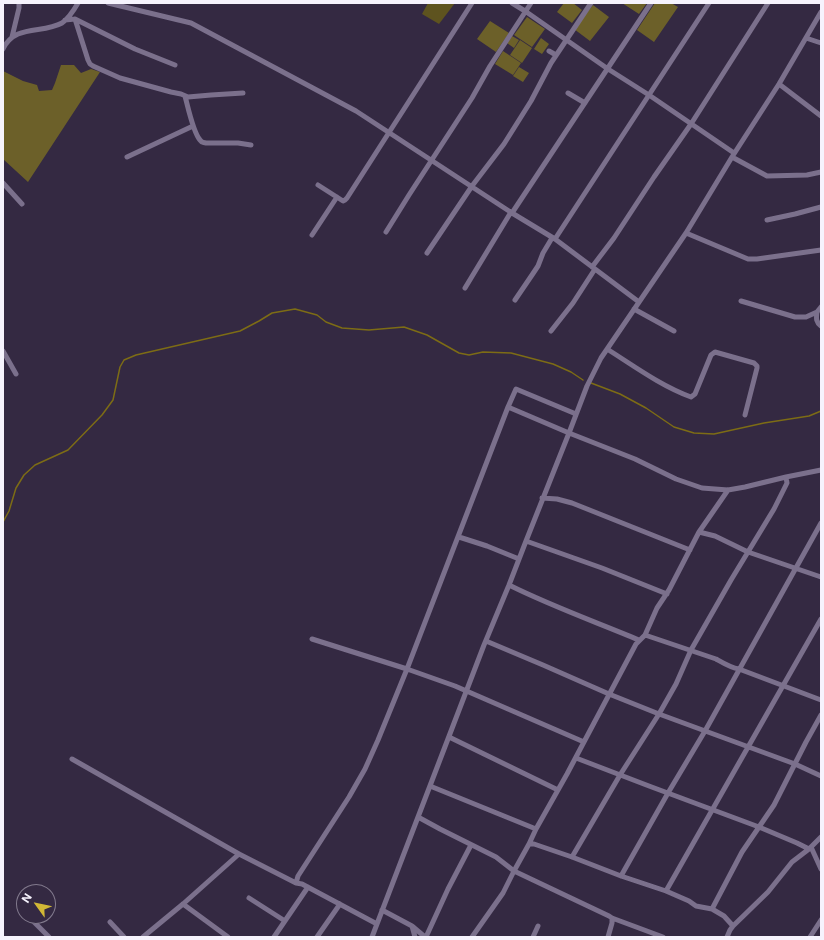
<!DOCTYPE html>
<style>
body{margin:0}
#map{position:relative;width:824px;height:940px;overflow:hidden;background:#342942;font-family:Inter,sans-serif}
canvas{display:block}
.frame{position:absolute;inset:0;border:4px solid #f6f3fd;pointer-events:none}
.north{position:absolute;left:16px;top:884px;width:40px;height:40px;box-sizing:border-box;background:#342942;border:1px solid #827a8d;border-radius:50%;rotate:303deg;font-size:11px;font-weight:700;line-height:16px;text-align:center;color:#f6f3fd}
.north::after{content:'';display:block;margin:auto;width:14px;height:18px;background:#d1b736;clip-path:polygon(50% 0,100% 100%,50% 72%,0 100%)}
</style>
<div id="map">
<canvas width="824" height="940"></canvas>
<div class="frame"></div>
<div class="north">N</div>
</div>
<script>
const context = document.querySelector('canvas').getContext('2d');
context.lineJoin = 'round';
function fillPath(path, color) {
  context.fillStyle = color;
  context.fill(path, 'evenodd');
}
function strokePath(path, color, width, dash) {
  context.strokeStyle = color;
  context.lineWidth = width;
  context.lineCap = dash ? 'butt' : 'round';
  context.setLineDash(dash || []);
  context.stroke(path);
}
fillPath(new Path2D(`
 M428,3H455L439,24L422,14Z`), '#5e531f');
fillPath(new Path2D(`
 M564,3H573L582,10L572,23L557,12Z
 M622,3H647L639,14Z
 M655,3H671L678,7L654,42L637,30Z
 M593,5L609,17L590,41L574,29Z
 M527,17L545,29L532,47L514,35Z
 M490,21L509,33L496,52L477,39Z
 M512,36L519,40L514,48L507,43Z
 M541,38L549,44L542,54L534,49Z
 M520,40L532,48L522,63L510,55Z
 M503,51L521,63L513,75L495,64Z
 M61,65H74L81,73L91,69L100,72L28,182L3,159V71L23,81L37,85L39,91L52,90L55,83Z
 M519,67L529,73L523,82L513,76Z`), '#6c6029');
strokePath(new Path2D(`
 M591,383L620,394L646,408L674,427L694,433L714,434L764,423L809,416L821,411
 M3,522L9,511L16,488L24,475L35,465L68,450L102,415L113,400L120,367L124,360L136,355L240,331L259,321L272,313L295,309L317,315L326,322L342,328L369,330L404,327L427,335L459,353L469,355L483,352L511,353L553,364L571,372L583,380`), '#7d6c15', 1.5);
strokePath(new Path2D(`
 M108,3L191,23L356,111L512,213L555,239L639,302
 M512,3L525,11L608,69L649,95L734,153
 M75,19L88,60L90,64L93,66L120,78L171,92L181,94L188,97L211,95L243,93
 M65,20L75,19L135,49L175,65
 M12,37L19,8V3
 M806,38L821,43
 M3,49C15,24 42,34 62,23C69,18 74,10 78,3
 M549,51L556,55
 M779,84L821,116
 M568,93L585,103
 M185,96C188,107 193,132 200,140C202,143 202,142 206,143H238L251,145
 M127,157L193,126
 M732,157L767,176L807,175L821,172
 M3,183L22,204
 M318,185L343,201L345,200L347,198L472,3
 M512,213L594,89L651,3
 M767,220L795,214L821,207
 M386,232L409,195L472,98L490,66L531,3
 M686,233L748,259H757L821,250
 M312,235L337,197
 M555,239L709,3
 M427,253L472,186L504,144L531,101L551,63L591,3
 M592,267L614,238L654,177L691,124L768,3
 M465,288L511,212
 M515,300L532,275L538,266L543,253L552,238
 M741,301L795,317H806L817,312L821,307
 M634,309L674,331
 M817,312C816,319 816,322 821,326
 M551,331L573,303L595,269
 M607,349C634,366 661,386 691,397L695,394L711,355L715,352L754,363L757,366V368L745,415
 M3,351L16,374
 M508,407L516,389L576,414
 M542,498L557,499L572,503L690,550
 M699,532L715,536L748,552L821,577
 M459,537L487,546L519,559
 M526,541L602,568L667,594
 M509,585C551,606 596,622 639,640
 M645,635L716,659C723,663 731,668 739,669L821,700
 M312,639L407,669L455,686L584,742
 M486,641L543,665L609,694L659,714L795,764L821,776
 M449,737L558,790
 M576,758L649,786L759,827L797,843L809,849
 M72,759L239,854L296,883
 M430,786L536,829
 M418,817L440,829L496,857L514,871L529,844H534L572,857L621,876L666,891L689,901L696,906L712,909L724,916L733,926
 M529,844L536,829L567,774L594,723L636,644L645,635L657,608L669,590L699,532L728,490
 M811,847L821,869
 M572,857L620,775L659,714L676,684L691,650L731,580L774,509L787,483L786,477
 M621,876L668,793L705,731L821,523
 M666,891L821,619
 M249,898L285,921
 M183,904L228,937
 M712,909L742,852L774,805L806,742L821,715
 M382,910L412,926L425,937
 M31,919L49,937
 M110,922L124,937
 M377,924L302,884L296,883L298,876L349,797L365,769L378,740L407,669L508,407L569,433L635,459L676,479L702,488L728,490L745,487L786,477L821,470
 M412,926L415,937
 M143,937L183,904L239,854
 M274,937L308,887
 M317,937L340,904
 M372,937L484,645L509,585L526,541L569,433L587,386L601,358L686,233L732,157L779,84L821,12
 M426,937L448,889L471,845
 M472,937L503,893L514,871L609,916L612,918L663,937
 M533,937L538,926
 M608,937L612,923V918
 M727,937L730,930L733,926L768,892L792,862L809,849L821,837
 M810,937L821,920`), '#7b708c', 5);
</script>
